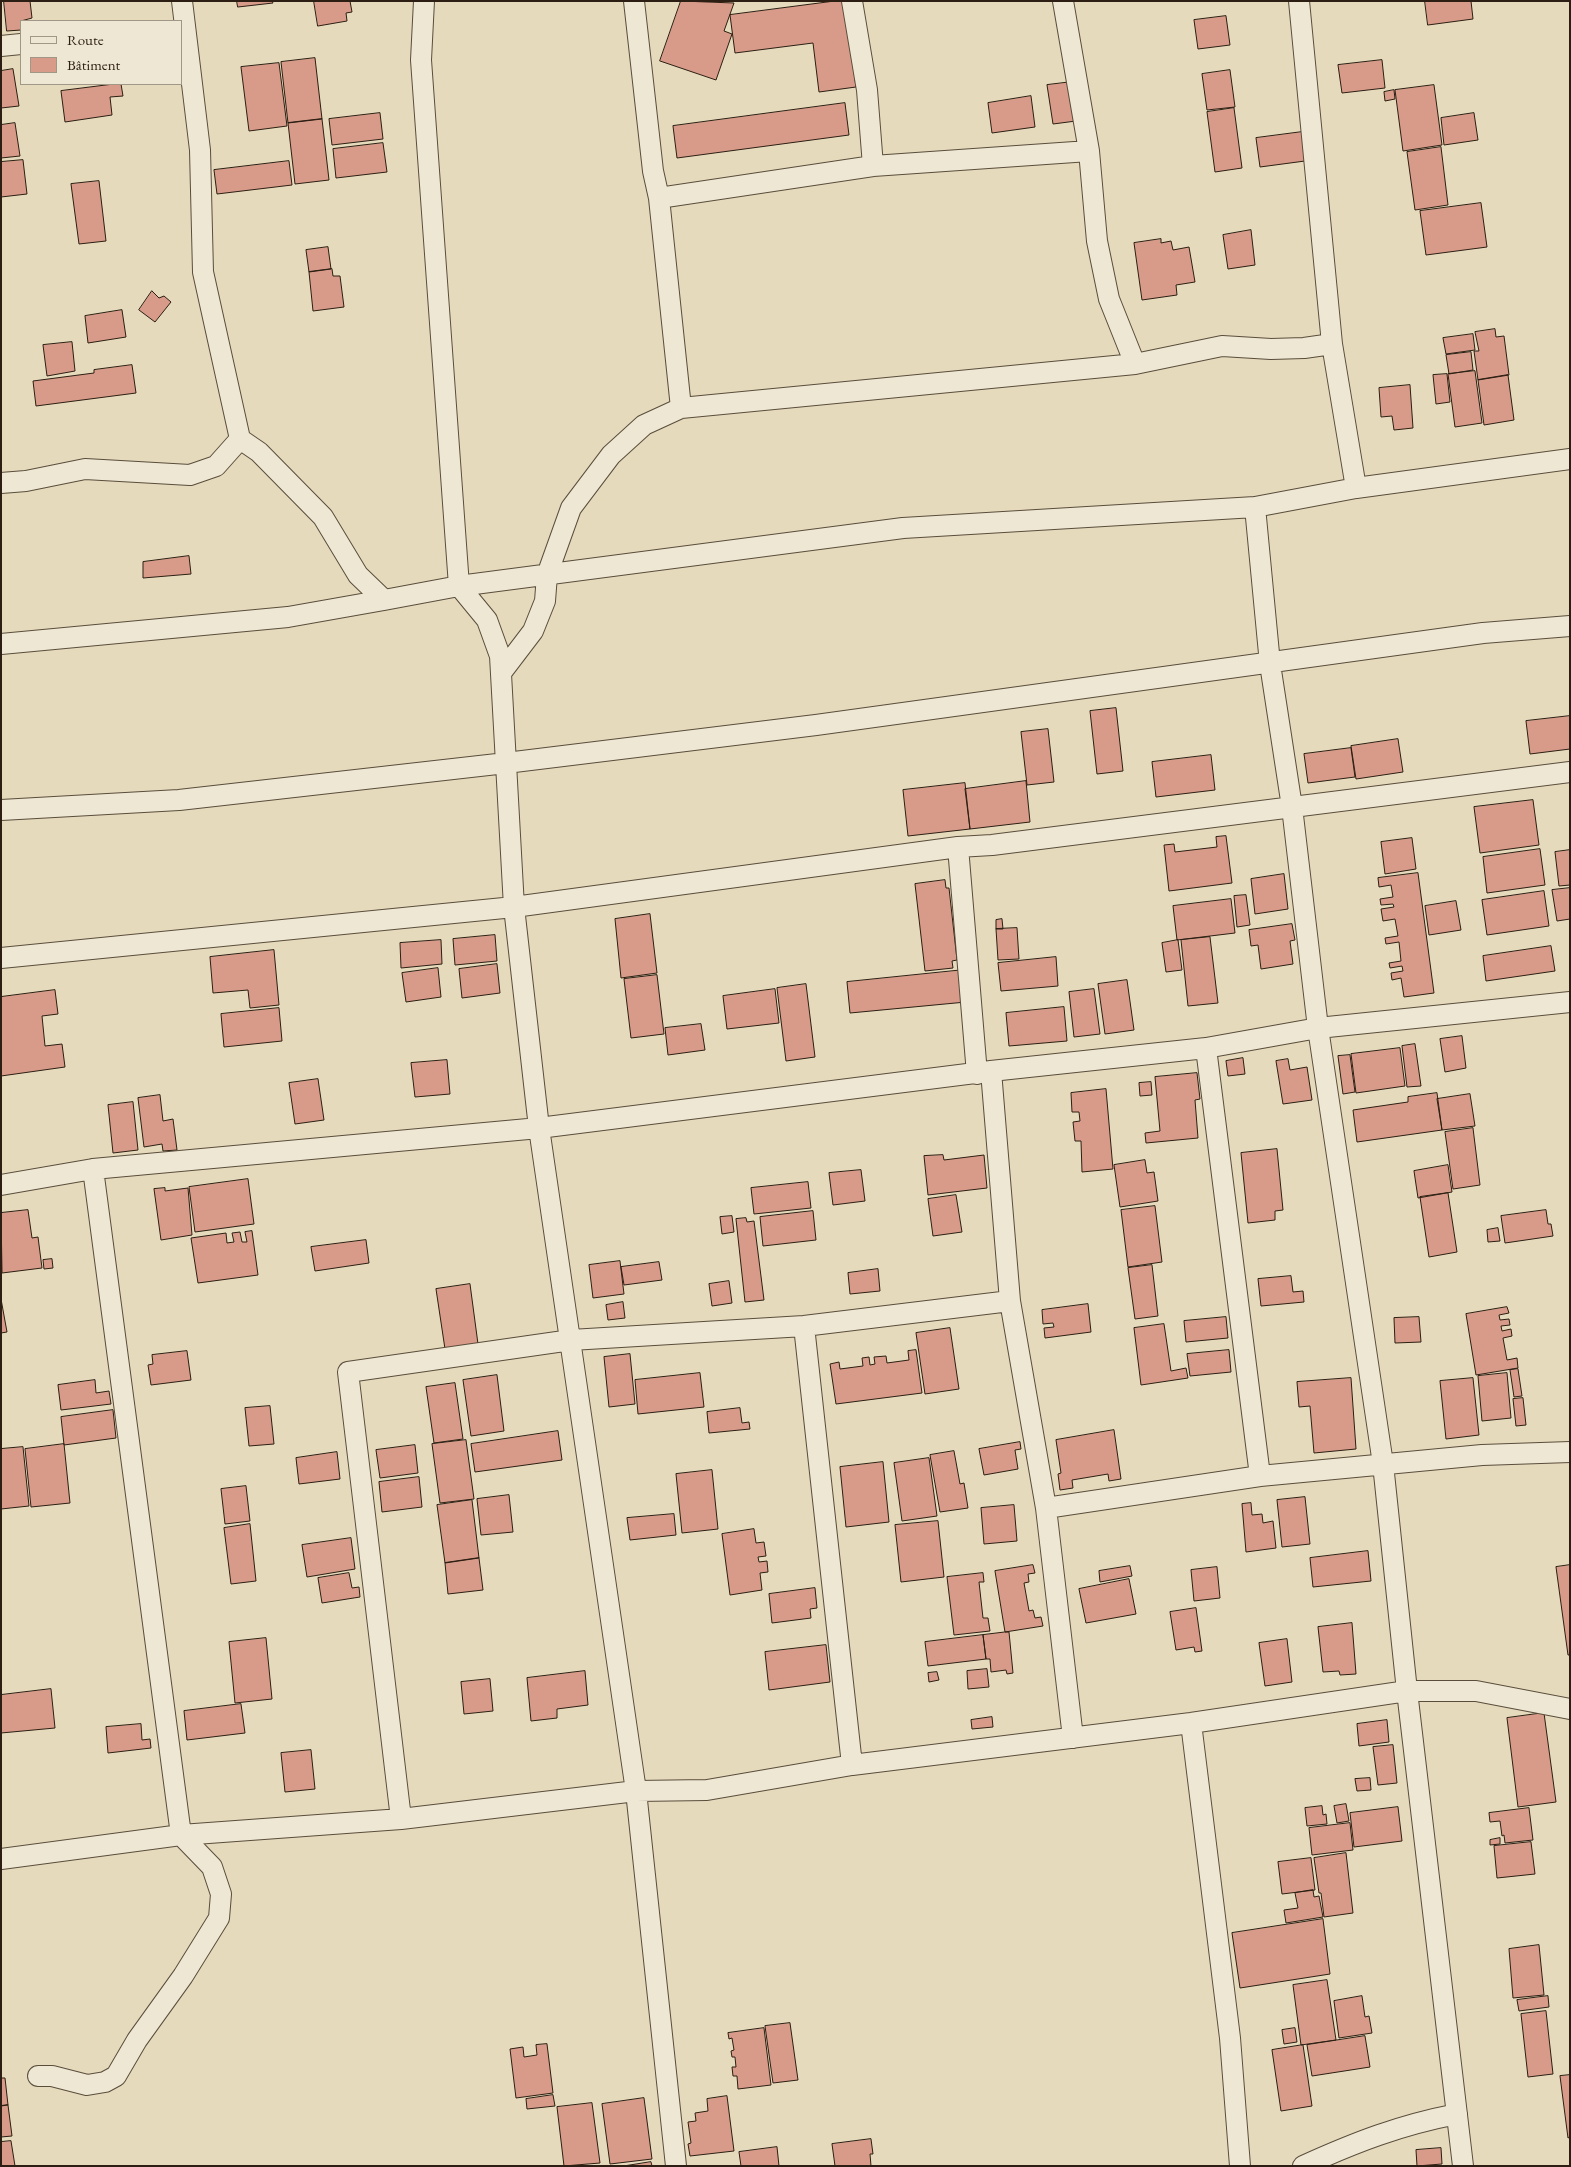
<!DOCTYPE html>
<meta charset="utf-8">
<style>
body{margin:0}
#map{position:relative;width:1571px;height:2167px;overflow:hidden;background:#e5dabc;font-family:"EB Garamond",serif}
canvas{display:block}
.frame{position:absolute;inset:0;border:2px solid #2c1e12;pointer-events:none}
.legend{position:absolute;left:20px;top:20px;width:162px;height:65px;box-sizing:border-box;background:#eee7d3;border:1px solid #a09786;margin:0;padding:6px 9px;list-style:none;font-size:15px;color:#2c1e12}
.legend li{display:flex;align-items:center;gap:10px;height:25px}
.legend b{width:25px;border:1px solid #a09786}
</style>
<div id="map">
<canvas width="1571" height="2167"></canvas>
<div class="frame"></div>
<ul class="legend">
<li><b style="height:6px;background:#eee7d3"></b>Route</li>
<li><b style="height:14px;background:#d89b89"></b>Bâtiment</li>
</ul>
</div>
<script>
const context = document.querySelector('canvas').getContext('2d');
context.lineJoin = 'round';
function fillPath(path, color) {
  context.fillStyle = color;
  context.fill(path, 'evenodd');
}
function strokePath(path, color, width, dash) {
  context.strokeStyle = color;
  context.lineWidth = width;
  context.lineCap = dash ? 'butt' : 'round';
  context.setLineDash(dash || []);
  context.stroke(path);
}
const building = new Path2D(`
 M4,1H30L32,18L21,21V30L7,31Z
 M237,1H272L273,3L238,7Z
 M314,1H350L352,12L346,13L347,21L318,26Z
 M681,1L734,3L724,31L732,34L716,80L660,61Z
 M835,1H845L856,87L819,92L813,43L735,53L730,15Z
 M1425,1H1471L1473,19L1428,25Z
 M1226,16L1230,45L1198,49L1194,20Z
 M315,58L322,119L288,123L281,62Z
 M1382,60L1385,88L1342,93L1338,65Z
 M279,63L287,126L249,131L241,67Z
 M13,69L19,106L1,108V71Z
 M1230,70L1235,107L1207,110L1202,74Z
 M1072,82L1076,121L1053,124L1047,85Z
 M114,84H121L123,96L110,97L112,115L65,122L61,91Z
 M1434,85L1442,145L1403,151L1395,90Z
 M1394,90L1395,99L1385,101L1384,92Z
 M1031,96L1035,127L992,133L988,103Z
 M845,103L849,135L677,158L673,126Z
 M1234,108L1242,168L1215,172L1207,112Z
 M380,113L383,139L332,145L329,119Z
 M1474,113L1478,140L1444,145L1441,118Z
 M322,119L329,180L295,184L288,123Z
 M15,123L20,156L1,158V125Z
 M1302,132L1305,161L1260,167L1256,138Z
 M383,143L387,172L336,178L333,149Z
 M1441,147L1448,205L1415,210L1407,152Z
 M23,160L27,194L1,197V162Z
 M289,161L292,185L217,194L214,170Z
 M99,181L106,241L79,244L71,184Z
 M1481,203L1487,247L1426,255L1420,211Z
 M1251,230L1255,265L1228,269L1223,235Z
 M1161,239V243L1171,241L1173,250L1189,247L1195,282L1176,285L1177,295L1142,300L1134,243Z
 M328,247L331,269L309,272L306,250Z
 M332,269L333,276H340L344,307L313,311L309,272Z
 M152,291L159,298L164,296L171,302L155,322L139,310Z
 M122,310L126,337L88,343L85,316Z
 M1495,329L1496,337L1504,336L1509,375L1478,380L1474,351H1479L1475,332Z
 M1473,334L1475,350L1446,354L1443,338Z
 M72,342L75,371L47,376L43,345Z
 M1471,352L1473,370L1449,374L1446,355Z
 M132,365L136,393L36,406L33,381L94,373V370Z
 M1475,371L1482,423L1455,427L1448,374Z
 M1447,374L1450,402L1436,404L1433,375Z
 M1508,375L1514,420L1484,425L1478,380Z
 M1410,385L1413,428L1394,430L1392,416L1381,417L1379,388Z
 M189,556L191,574L143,578V562Z
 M1116,708L1123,771L1097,774L1090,711Z
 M1570,716V749L1530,754L1526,721Z
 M1048,729L1054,782L1027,785L1021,732Z
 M1398,739L1403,772L1356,779L1351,746Z
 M1351,748L1355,777L1308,783L1304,754Z
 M1211,755L1215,790L1156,797L1152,762Z
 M1026,781L1030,822L970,829L965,789Z
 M965,783L970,829L908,836L903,790Z
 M1533,800L1539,845L1480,853L1474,807Z
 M1226,836L1232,883L1169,891L1164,845L1174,844L1175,852L1217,847L1216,837Z
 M1412,838L1416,869L1385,874L1381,842Z
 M1540,849L1545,885L1487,893L1483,857Z
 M1570,850V885L1559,886L1555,852Z
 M1418,873L1434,993L1404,997L1401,978L1392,980L1391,973L1403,971L1402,966L1390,968L1389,963L1401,961L1399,942L1386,944L1385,938L1398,936L1395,919L1383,921L1381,909L1394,907L1393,904L1381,905L1380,899L1393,897L1391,885L1379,887L1378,878Z
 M1284,874L1288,909L1255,914L1251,879Z
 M945,880L946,888H949L957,960L952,961L953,968L925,971L915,884Z
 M1570,888V919L1557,921L1552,890Z
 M1544,891L1549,926L1487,935L1482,900Z
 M1246,895L1250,925L1237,927L1234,896Z
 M1231,899L1235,933L1177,940L1173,906Z
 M1456,901L1461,930L1429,935L1425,906Z
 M650,914L657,973L621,978L615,919Z
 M1002,919L1003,929H996V920Z
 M1292,924L1295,940L1290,941L1293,964L1261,969L1258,945L1251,946L1249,930Z
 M1017,928L1019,959L998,960L996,929Z
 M495,935L497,961L455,965L453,939Z
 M1210,937L1218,1003L1188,1006L1181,940Z
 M441,940L442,964L401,968L400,943Z
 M1178,940L1182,970L1166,972L1162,943Z
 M1551,946L1555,971L1486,981L1483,956Z
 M274,950L279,1005L250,1008L248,990L213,993L210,957Z
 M1056,957L1058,986L1001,991L998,963Z
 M497,964L500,993L462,998L459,969Z
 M438,968L441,997L406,1002L402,973Z
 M964,970L966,1002L850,1013L847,982Z
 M657,975L664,1034L631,1038L624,979Z
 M1127,980L1134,1030L1105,1034L1098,984Z
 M806,984L815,1057L786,1061L777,988Z
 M775,989L779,1023L727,1029L723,996Z
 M1094,989L1100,1034L1074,1037L1069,992Z
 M55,990L58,1014L42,1016L45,1046L62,1044L65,1067L1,1076V997Z
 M1064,1007L1067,1041L1009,1046L1006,1013Z
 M279,1008L282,1041L224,1047L221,1014Z
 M701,1024L705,1050L668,1055L665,1028Z
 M1462,1036L1466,1068L1445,1072L1440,1039Z
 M1415,1044L1421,1086L1407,1087L1402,1046Z
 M1400,1048L1405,1086L1356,1093L1351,1054Z
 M1350,1055L1355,1092L1343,1094L1338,1056Z
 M1243,1058L1245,1074L1228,1076L1226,1061Z
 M1288,1059L1290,1070L1307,1067L1312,1100L1283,1104L1276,1061Z
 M447,1060L450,1094L415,1097L411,1063Z
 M1197,1073L1200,1099L1195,1100L1198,1138L1146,1143L1145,1133L1160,1131L1155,1077Z
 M318,1079L324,1120L295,1124L289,1083Z
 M1151,1082L1152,1095L1140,1096L1139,1083Z
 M1106,1089L1113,1169L1082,1172L1081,1141H1075L1073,1122L1080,1121L1079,1112H1072L1071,1093Z
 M1437,1093L1442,1130L1357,1142L1353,1110L1408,1102V1097Z
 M1470,1094L1475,1126L1442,1130L1437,1099Z
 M160,1095L163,1121L173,1119L177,1150L163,1151L162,1144L144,1147L138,1098Z
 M133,1102L138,1150L113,1153L108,1105Z
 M1473,1128L1480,1185L1453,1189L1445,1132Z
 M1277,1149L1283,1210L1275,1211V1220L1248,1223L1241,1153Z
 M943,1155L944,1160L984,1155L987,1188L928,1195L924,1156Z
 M1145,1160L1147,1173L1154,1172L1158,1201L1120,1207L1114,1165Z
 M1448,1165L1452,1192L1418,1198L1414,1171Z
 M861,1170L865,1201L833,1205L829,1173Z
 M248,1179L254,1224L195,1232L189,1187Z
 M808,1182L811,1208L754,1214L751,1188Z
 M165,1188V1191L188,1188L192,1235L161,1240L154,1189Z
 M1448,1193L1457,1252L1429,1257L1420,1197Z
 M956,1195L962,1232L933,1236L928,1199Z
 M1155,1206L1162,1262L1128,1267L1121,1210Z
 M28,1210L32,1238L38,1237L42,1268L2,1273L1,1213Z
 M1546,1210L1548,1224H1551L1553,1236L1505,1243L1501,1216Z
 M813,1211L816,1240L763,1246L760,1217Z
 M732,1216L734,1232L722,1234L720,1217Z
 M746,1218L747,1222L754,1221L764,1300L745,1302L736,1219Z
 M1498,1228L1500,1241L1488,1242L1487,1230Z
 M252,1231L258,1275L198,1283L191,1238L226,1233L227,1243L234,1242L232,1233L240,1232L242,1242H247L245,1232Z
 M366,1240L369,1263L315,1271L311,1247Z
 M52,1259L53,1268L44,1269L43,1260Z
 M620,1261L624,1294L593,1298L589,1265Z
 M659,1262L662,1280L624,1285L621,1267Z
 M1152,1265L1158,1316L1135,1319L1128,1268Z
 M878,1269L880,1291L850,1294L848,1273Z
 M1291,1276L1293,1292L1303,1291L1304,1302L1261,1306L1258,1279Z
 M729,1281L732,1303L712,1306L709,1284Z
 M470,1284L478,1344L445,1349L436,1289Z
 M1,1299L7,1332L1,1333Z
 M623,1302L625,1318L608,1320L606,1305Z
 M1088,1304L1091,1332L1045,1338L1044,1328L1054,1327L1053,1323L1043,1324L1042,1310Z
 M1507,1307L1509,1313L1499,1315L1500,1320L1509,1319L1510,1325L1501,1326L1502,1331L1511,1329L1512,1336L1503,1338L1507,1360L1517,1358L1518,1368L1476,1375L1466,1314Z
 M1226,1317L1228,1338L1186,1342L1184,1321Z
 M1419,1317L1421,1342L1395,1343L1394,1318Z
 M1164,1324L1171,1371L1186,1368L1188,1378L1141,1385L1134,1328Z
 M950,1328L959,1389L925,1394L916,1333Z
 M916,1350L922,1393L836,1404L830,1364L839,1362L840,1369L863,1366L862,1358L869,1357L870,1365L875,1364L874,1357L886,1356L887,1363L909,1360L908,1351Z
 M1229,1350L1231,1372L1190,1376L1187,1354Z
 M187,1351L191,1380L151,1385L148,1365L153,1364L152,1355Z
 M630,1354L635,1404L609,1407L604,1357Z
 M1518,1369L1522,1396L1514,1397L1510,1370Z
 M700,1373L704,1407L638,1414L635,1380Z
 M1507,1373L1511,1418L1482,1421L1478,1376Z
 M497,1375L504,1431L471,1436L463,1380Z
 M1351,1378L1356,1449L1314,1453L1310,1406L1299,1407L1297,1382Z
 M1473,1378L1479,1435L1446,1439L1440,1381Z
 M95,1380L96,1393L109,1391L111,1404L61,1410L58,1385Z
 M455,1383L463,1439L434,1443L426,1387Z
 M1523,1398L1526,1425L1516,1426L1513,1399Z
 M270,1406L274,1444L249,1446L245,1408Z
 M740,1408L742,1423L749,1422L750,1429L709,1433L707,1412Z
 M113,1410L116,1438L64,1445L61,1417Z
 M1114,1430L1121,1479L1109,1481L1108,1474L1072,1480L1073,1488L1060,1490L1058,1474L1061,1473L1056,1440Z
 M558,1431L562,1460L475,1472L471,1444Z
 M466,1440L474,1499L440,1503L432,1444Z
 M1020,1442L1021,1449L1015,1450L1018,1469L984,1475L979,1449Z
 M64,1444L70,1503L31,1507L25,1449Z
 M415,1445L418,1473L380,1478L376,1450Z
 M23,1447L29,1506L1,1509V1449Z
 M954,1451L960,1484L964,1483L968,1508L940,1512L930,1455Z
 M337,1452L340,1479L299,1484L296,1458Z
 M929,1458L937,1516L902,1521L894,1463Z
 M883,1462L889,1522L846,1527L840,1467Z
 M712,1470L718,1529L682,1533L676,1474Z
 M419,1477L422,1507L382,1512L379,1482Z
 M246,1486L250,1521L225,1524L221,1489Z
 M509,1495L513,1532L481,1535L477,1499Z
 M1305,1497L1310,1544L1282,1547L1277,1500Z
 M472,1500L479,1558L445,1563L437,1505Z
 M1251,1503L1252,1515L1262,1514L1263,1523L1273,1521L1276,1548L1246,1552L1242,1504Z
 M1014,1505L1017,1541L984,1544L981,1508Z
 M674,1514L676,1535L630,1540L627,1518Z
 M938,1521L944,1577L901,1582L895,1525Z
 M250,1524L256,1581L231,1584L224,1528Z
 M754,1529L756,1543L764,1542L766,1556L758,1557L759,1562L767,1561L768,1572L760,1573L762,1590L730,1595L722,1534Z
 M351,1538L355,1569L307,1577L302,1545Z
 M1368,1551L1371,1581L1313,1587L1310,1558Z
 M479,1558L483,1590L448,1594L445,1563Z
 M1033,1565L1035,1573L1028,1574L1029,1582L1024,1583L1029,1611L1033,1610L1035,1618L1041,1617L1043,1626L1005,1632L995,1571Z
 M1570,1565V1655H1568L1556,1567Z
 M1130,1566L1132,1576L1100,1582L1099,1571Z
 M1217,1567L1220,1598L1194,1601L1191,1570Z
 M349,1573L352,1588L359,1587L360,1597L322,1603L318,1578Z
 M983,1573L984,1582H979L983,1618H988L990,1631L954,1635L947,1577Z
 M1129,1579L1136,1614L1086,1623L1079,1589Z
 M815,1588L817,1608L810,1609L811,1618L772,1623L769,1594Z
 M1196,1608L1202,1651L1195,1652L1194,1647L1176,1650L1170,1612Z
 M1352,1623L1356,1674L1340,1675L1339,1671L1323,1672L1318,1627Z
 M1005,1632H1009L1013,1673L1007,1674L1006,1670L991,1672L990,1659H986L983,1635Z
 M983,1635L986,1659L928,1666L925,1642Z
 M266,1638L272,1699L235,1703L229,1642Z
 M1287,1639L1292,1682L1265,1686L1259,1643Z
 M826,1645L830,1682L769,1690L765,1652Z
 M987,1669L989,1687L968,1689L967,1671Z
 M585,1671L588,1705L557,1709V1718L531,1721L527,1678Z
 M937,1672L939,1680L929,1682L928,1673Z
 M490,1679L493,1711L464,1714L461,1682Z
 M51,1689L55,1728L1,1733V1695Z
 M241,1704L245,1733L187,1740L184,1711Z
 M1544,1713L1556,1802L1518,1807L1507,1718Z
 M992,1717L993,1727L972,1729L971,1720Z
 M1387,1720L1389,1742L1359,1746L1357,1724Z
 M141,1724L142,1740L150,1739L151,1748L108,1753L106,1727Z
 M1393,1745L1397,1783L1378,1785L1373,1747Z
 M311,1750L315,1789L285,1792L281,1753Z
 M1370,1778L1371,1790L1357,1791L1355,1779Z
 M1346,1804L1349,1821L1337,1823L1334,1806Z
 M1322,1806L1323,1815L1326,1814L1327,1824L1307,1826L1305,1808Z
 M1398,1807L1402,1841L1354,1847L1350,1813Z
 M1529,1808L1533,1840L1505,1843L1504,1835L1502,1836L1500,1821L1490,1822L1489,1813Z
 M1350,1823L1353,1850L1312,1855L1309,1828Z
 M1500,1838V1844L1490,1845V1840Z
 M1531,1842L1535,1874L1497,1878L1494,1846Z
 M1346,1853L1353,1913L1324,1917L1321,1893H1319L1314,1858Z
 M1311,1858L1315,1890L1282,1894L1278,1862Z
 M1313,1890L1314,1897L1319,1896L1323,1917L1286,1923L1284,1910L1298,1908L1295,1893Z
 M1323,1919L1330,1974L1240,1988L1232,1933Z
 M1539,1945L1544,1995L1513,1998L1509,1949Z
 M1327,1980L1336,2040L1301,2045L1293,1985Z
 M1362,1996L1365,2017L1369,2016L1372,2033L1339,2038L1334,2001Z
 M1548,1996L1549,2007L1519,2011L1517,2000Z
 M1546,2011L1553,2074L1528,2077L1521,2014Z
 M790,2023L798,2080L773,2083L765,2026Z
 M764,2028L771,2085L738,2089L737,2076H733L732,2067H736L735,2057H732L731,2051L734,2050L732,2038L729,2039L728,2033Z
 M1295,2028L1297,2042L1284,2044L1282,2030Z
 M1365,2036L1370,2067L1312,2076L1307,2045Z
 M547,2044L553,2093L516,2098L510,2049L523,2047L524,2057L537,2055L536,2045Z
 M1303,2045L1312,2106L1281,2111L1272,2050Z
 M1570,2075V2137L1568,2138L1560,2076Z
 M1,2078H5L8,2105L1,2106Z
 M553,2095L555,2106L527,2109L526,2099Z
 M727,2096L734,2151L690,2156L688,2144L691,2143L688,2122L696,2121L695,2113L708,2111L707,2099Z
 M644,2098L652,2159L610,2164L602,2104Z
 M592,2103L600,2163L564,2166L557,2107Z
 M8,2105L12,2136L1,2137V2106Z
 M871,2139L873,2154H870L871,2166H835L832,2144Z
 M11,2141L15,2166H1V2142Z
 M777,2147L779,2166H741L739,2152Z
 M1441,2148L1442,2164L1417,2166L1416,2150Z
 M651,2162L652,2166H624Z`);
fillPath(building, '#d89b89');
strokePath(building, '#2c1e12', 1);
const minor = new Path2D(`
 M182,1L200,150L203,272L240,439L259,452L323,517L358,575L384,600L459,586L903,528L1255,507L1356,488L1570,459
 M424,1L421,60L459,586L487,620L500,656L514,907L539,1128L636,1791L676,2166
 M634,1L653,171L659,198L681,408
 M1063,1L1089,151L1097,241L1109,299L1135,364L1222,346L1271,349L1304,348L1332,344
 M1299,1L1332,344L1356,488
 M1,46L21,44
 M873,166L1089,151
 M659,198L873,166L867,90L852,1
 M1,483L26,481L85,469L190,475L216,466L240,439
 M1255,507L1270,664L1292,807L1318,1028L1383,1464L1407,1691L1463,2166
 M1,644L288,617L384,600
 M501,673L533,631L545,601L547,575L571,508L611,455L644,425L681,408L1135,364
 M1,810L179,800L506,763L816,725L1483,633L1570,626
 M958,847L977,1074
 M1,958L514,907L958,847L992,845L1570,772
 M1206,1048L1260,1476
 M991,1071L1010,1301L1046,1508L1073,1738
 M1,1185L93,1169L539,1128L991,1071L1206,1048L1318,1028L1570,1002
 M804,1326L852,1765
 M1046,1508L1260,1476L1482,1455L1570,1452
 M1191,1723L1230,2038L1240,2166
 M401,1819L348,1372L571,1340L804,1326L1010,1301
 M1,1859L181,1835L401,1819L636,1791L707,1790L852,1765L1191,1723L1407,1691H1476L1570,1709
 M38,2076H52L87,2085L105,2082L116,2076L137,2040L183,1976L219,1918L221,1894L212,1867L181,1835L93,1169
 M1303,2166C1356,2142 1400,2125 1457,2114`);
strokePath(minor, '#5a4d3c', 22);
strokePath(minor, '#eee7d3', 20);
</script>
